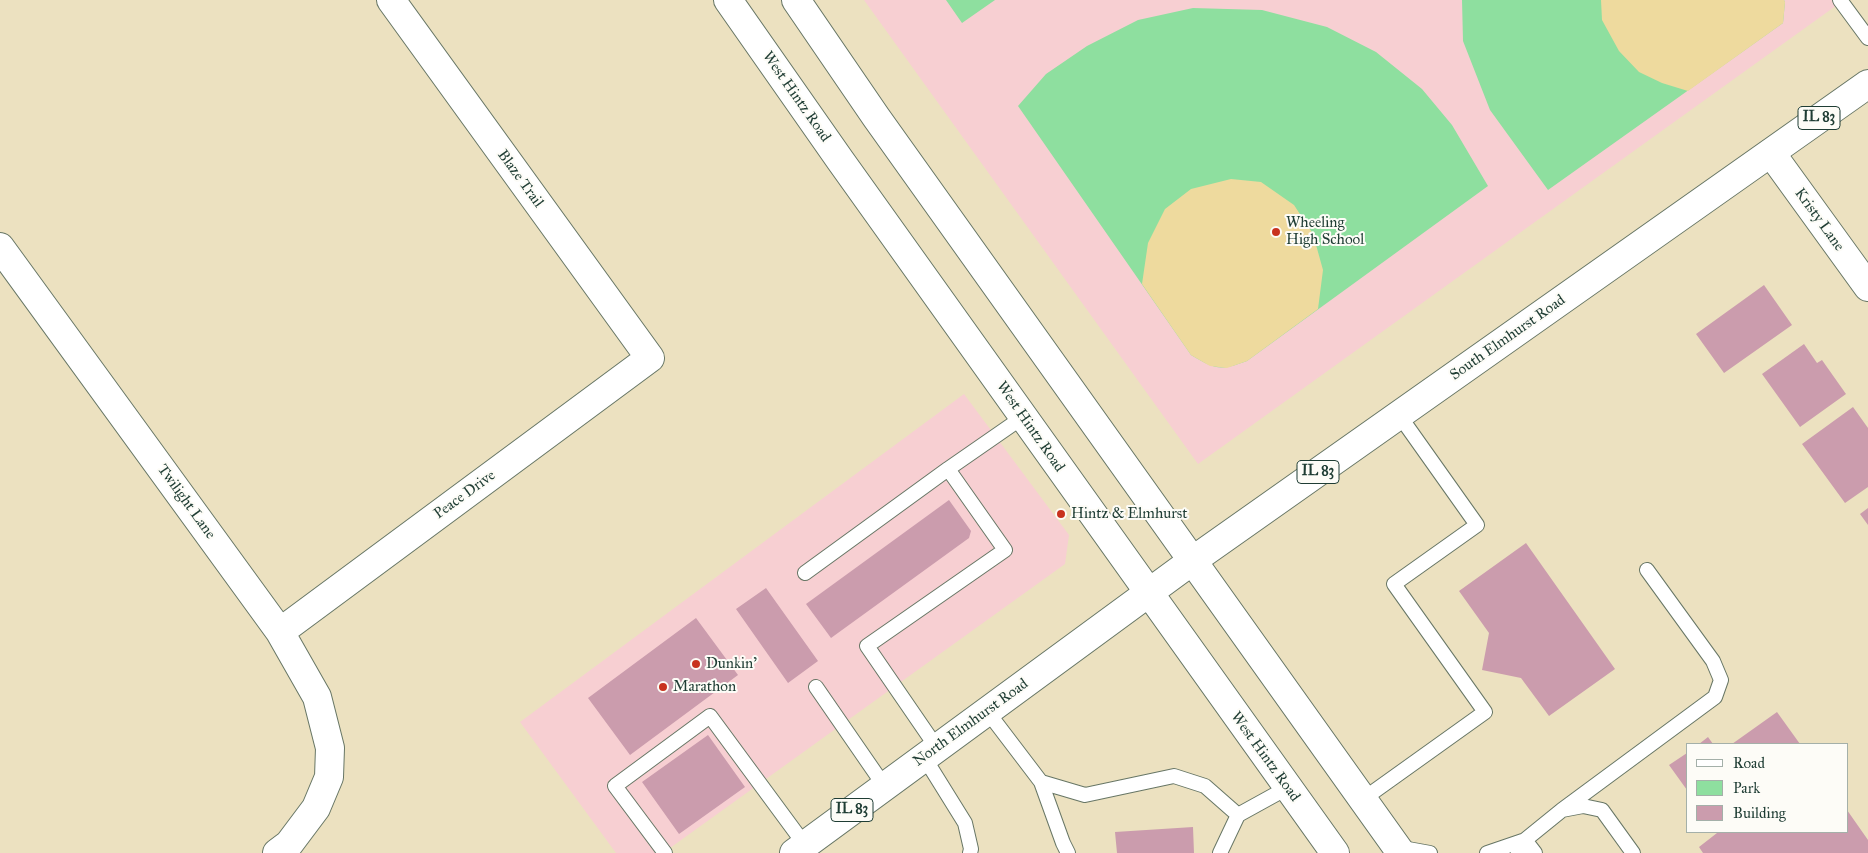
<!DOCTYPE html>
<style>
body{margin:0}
#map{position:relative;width:1868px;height:853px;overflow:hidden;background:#ece1c0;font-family:"IM FELL Great Primer",serif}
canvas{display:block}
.legend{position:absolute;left:1686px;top:743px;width:162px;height:90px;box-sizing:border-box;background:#fdfcf7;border:1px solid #a4b0a9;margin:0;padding:6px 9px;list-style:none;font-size:15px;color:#1f3d34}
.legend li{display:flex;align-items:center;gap:10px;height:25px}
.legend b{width:25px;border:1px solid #a4b0a9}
</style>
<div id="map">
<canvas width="1868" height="853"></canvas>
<ul class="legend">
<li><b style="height:6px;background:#fff"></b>Road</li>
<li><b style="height:14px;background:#8edf9f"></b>Park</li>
<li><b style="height:14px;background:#cb9cad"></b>Building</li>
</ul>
</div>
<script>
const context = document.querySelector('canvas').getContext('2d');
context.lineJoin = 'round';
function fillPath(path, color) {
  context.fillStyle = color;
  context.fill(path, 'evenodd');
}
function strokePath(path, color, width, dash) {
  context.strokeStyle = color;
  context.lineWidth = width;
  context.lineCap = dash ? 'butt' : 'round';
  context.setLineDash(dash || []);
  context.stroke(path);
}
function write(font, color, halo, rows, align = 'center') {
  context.font = font + ' "IM FELL Great Primer",serif';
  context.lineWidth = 4;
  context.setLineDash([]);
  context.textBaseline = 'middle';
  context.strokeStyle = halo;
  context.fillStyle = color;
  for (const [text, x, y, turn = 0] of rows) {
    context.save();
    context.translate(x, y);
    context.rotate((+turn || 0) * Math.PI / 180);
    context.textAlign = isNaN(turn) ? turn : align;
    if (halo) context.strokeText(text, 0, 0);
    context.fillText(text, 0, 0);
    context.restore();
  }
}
fillPath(new Path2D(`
 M864,0H1844L1198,464Z
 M964,394L1069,535L1065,564L663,853H616L520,722Z`), '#f7cfd2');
fillPath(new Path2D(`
 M946,0H995L962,23Z
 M1462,0H1784L1785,2L1783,23L1548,190L1490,110L1463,41Z
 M1193,8L1262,10L1327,27L1376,52L1422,89L1452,125L1488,186L1247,361C1220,371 1216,370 1191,355L1018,106L1046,74L1087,46L1138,20Z`), '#8edf9f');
fillPath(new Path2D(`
 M1601,0H1784L1785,2L1783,23L1688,91L1662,83L1639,72L1619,51L1602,20Z
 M1231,179L1261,182L1294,205L1313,234L1323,270L1318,309L1247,361L1227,368L1210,366L1191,355L1142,284L1148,243L1165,209L1191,189Z`), '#eeda9e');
fillPath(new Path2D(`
 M1764,285L1792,325L1724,373L1696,334Z
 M1804,344L1817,363L1822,360L1846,394L1800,427L1762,374Z
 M1853,407L1868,428V487L1845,503L1802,444Z
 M949,500L971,531L969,538L831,638L806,604Z
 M1868,508V525L1860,514Z
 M1526,543L1615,669L1549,716L1521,678L1482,670L1489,633L1459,591Z
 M766,588L818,661L788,683L736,609Z
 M696,618L738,675L630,755L588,698Z
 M1777,712L1800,744H1732Z
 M708,735L745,787L679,834L642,782Z
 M1708,737L1713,744H1699Z
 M1687,753V790L1669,765Z
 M1847,810L1868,840V853H1703L1699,847L1717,833V832H1847Z
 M1193,827L1194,853H1117L1115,832Z`), '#cb9cad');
const lane = new Path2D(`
 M1840,0L1868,38
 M805,573L948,469
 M816,687L885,787
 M987,711L1041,782L1085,795L1174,776L1205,786L1238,815L1287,788
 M937,748L867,646L1005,550L948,469L1023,417
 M924,757L965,823L971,849L970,853
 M1041,782L1063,843L1068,853
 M1362,800L1485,712L1394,584L1477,525L1399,415
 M1562,810L1715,697L1721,680L1713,661L1647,570
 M1397,847L1430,853
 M665,853L615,786L710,716L805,845
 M1220,853L1238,815
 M1487,853L1525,840L1562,810L1583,806L1602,810L1633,853
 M1518,853L1525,840L1535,853`);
const street = new Path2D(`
 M1771,153L1868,287
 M0,247L280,632L317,697L330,748L329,777L316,808L289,844L277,853
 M280,632L650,358L391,0`);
const secondary = new Path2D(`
 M728,0L840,160L1335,853
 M796,0L876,117L1401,853`);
const primary = new Path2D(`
 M794,853L1192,561L1868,84`);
strokePath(lane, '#677665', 16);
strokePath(street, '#677665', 30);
strokePath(secondary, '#677665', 30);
strokePath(primary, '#677665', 30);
strokePath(lane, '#fff', 14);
strokePath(street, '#fff', 28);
strokePath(secondary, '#fff', 28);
strokePath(primary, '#fff', 28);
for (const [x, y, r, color] of [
 [1276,232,5,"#c8321e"],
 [1061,514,5,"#c8321e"],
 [696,664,5,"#c8321e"],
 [663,687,5,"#c8321e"]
]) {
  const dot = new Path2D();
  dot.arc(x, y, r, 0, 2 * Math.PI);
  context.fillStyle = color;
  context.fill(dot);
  strokePath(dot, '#fdfcf7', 2);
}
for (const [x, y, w] of [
 [1819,118,42],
 [1318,472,42],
 [852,810,42]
]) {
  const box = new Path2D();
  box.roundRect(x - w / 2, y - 11.5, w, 23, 4);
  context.fillStyle = '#fdfcf7';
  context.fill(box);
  strokePath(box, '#1f3d34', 1);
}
write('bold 14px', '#1f3d34', null, [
 ["IL 83",1819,118],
 ["IL 83",1318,472],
 ["IL 83",852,810]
]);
write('15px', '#1f3d34', '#fdfcf7', [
 ["West Hintz Road",796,97,55],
 ["Blaze Trail",520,179,54],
 ["Kristy Lane",1819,220,54],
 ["South Elmhurst Road",1508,338,-35],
 ["West Hintz Road",1030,427,55],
 ["Peace Drive",465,495,-36],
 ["Twilight Lane",186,502,54],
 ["North Elmhurst Road",971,723,-36],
 ["West Hintz Road",1265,757,54]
]);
write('15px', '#1f3d34', '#fdfcf7', [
 ["Wheeling",1286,223],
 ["High School",1286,240],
 ["Hintz & Elmhurst",1071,514],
 ["Dunkin'",706,664],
 ["Marathon",673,687]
], 'left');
</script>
